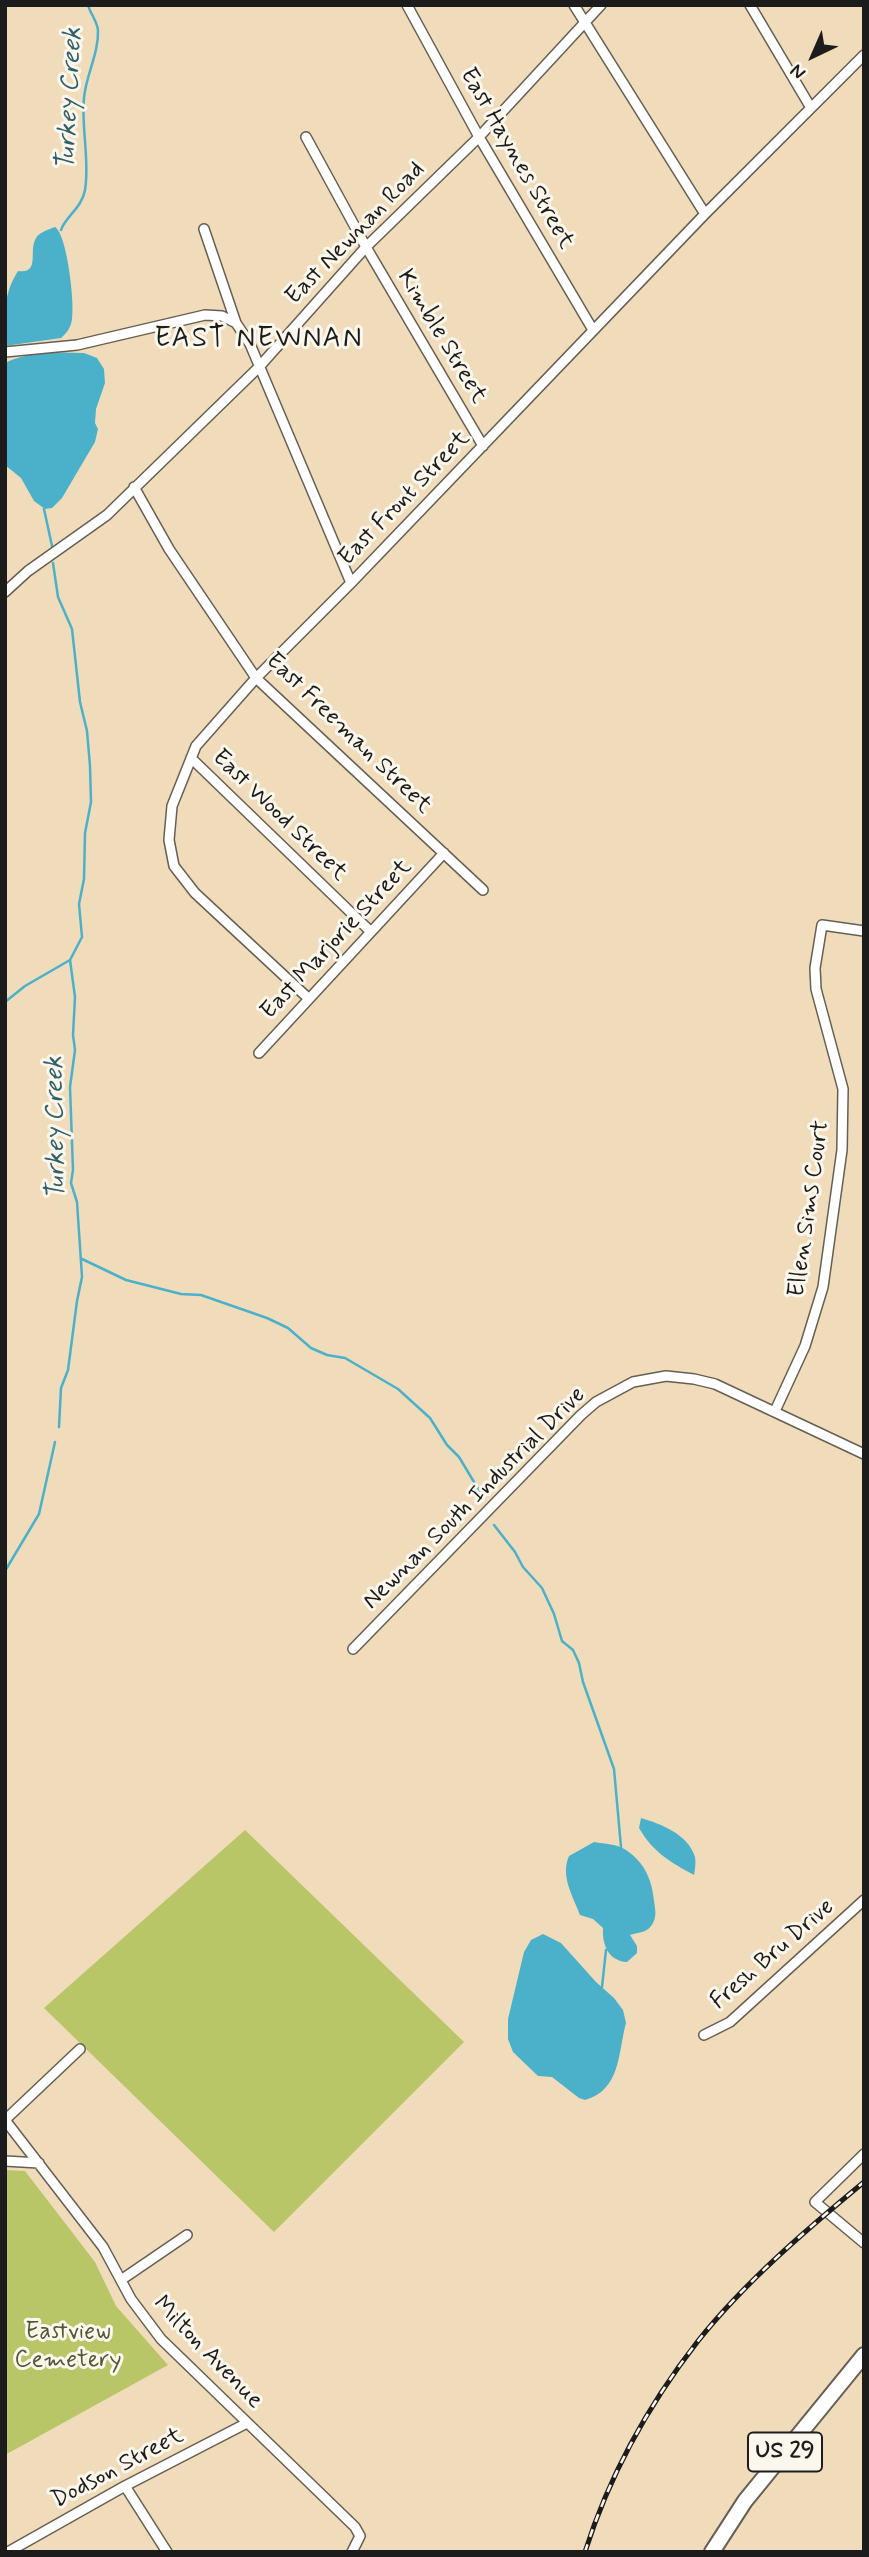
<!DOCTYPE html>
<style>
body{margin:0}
#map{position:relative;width:869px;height:2557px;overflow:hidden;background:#f0dcba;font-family:Mynerve,sans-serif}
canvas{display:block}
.frame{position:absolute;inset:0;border:7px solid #1c1c1c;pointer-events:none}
.north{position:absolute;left:778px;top:21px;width:70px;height:70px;-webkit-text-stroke:5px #fbf7ec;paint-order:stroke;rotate:224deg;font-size:19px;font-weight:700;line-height:28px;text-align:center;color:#1c1c1c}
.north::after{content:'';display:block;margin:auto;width:24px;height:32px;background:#1c1c1c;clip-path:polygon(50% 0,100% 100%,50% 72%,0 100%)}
</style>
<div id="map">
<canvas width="869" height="2557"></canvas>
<div class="frame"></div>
<div class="north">N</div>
</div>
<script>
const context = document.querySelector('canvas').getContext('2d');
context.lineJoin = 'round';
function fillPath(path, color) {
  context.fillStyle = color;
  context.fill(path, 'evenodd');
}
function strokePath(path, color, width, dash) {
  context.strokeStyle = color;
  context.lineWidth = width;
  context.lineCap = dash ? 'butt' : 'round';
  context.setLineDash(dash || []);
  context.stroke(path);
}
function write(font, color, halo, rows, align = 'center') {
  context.font = font + ' Mynerve,sans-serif';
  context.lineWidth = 6;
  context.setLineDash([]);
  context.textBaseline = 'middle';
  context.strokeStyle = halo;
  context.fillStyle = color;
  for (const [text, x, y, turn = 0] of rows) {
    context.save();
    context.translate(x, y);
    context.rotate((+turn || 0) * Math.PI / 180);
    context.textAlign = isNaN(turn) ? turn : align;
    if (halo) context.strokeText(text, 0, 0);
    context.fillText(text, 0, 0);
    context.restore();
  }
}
fillPath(new Path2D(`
 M245,1830L464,2042L274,2232L44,2008Z
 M5,2170L25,2171L95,2262L116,2306L168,2365L5,2455Z`), '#b8c668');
fillPath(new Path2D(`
 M55,227C67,234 75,303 72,319C71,327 67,333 61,338L5,346C5,317 2,296 18,271C40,274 29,252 35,240C38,232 48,230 55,227Z
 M84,353L97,358L104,369L105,383L96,409L95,423L98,429L95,442L62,498L52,508L45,509L34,501L21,478L5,465V363C29,351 58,352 84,353Z
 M641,1818C661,1824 688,1834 695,1857C696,1862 695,1870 694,1875C670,1862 653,1852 639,1828Z
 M594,1842C605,1844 617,1844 626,1850C645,1863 652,1880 654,1901C655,1908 657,1916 653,1923C648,1933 639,1932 630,1935L637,1946V1953L627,1962C608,1961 602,1944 603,1928L593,1919L580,1915C573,1896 560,1876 569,1856Z
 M543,1934L561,1943L596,1982L614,1998L623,2010L626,2023C618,2052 621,2090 585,2100L579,2098L552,2077L538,2076L513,2052L508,2039V2019L524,1952L531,1940Z`), '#4bb1ca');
strokePath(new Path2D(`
 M61,230C65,217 82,208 85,190C90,162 81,127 84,98C86,75 99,53 98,30C97,21 90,13 88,5
 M44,509L52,546
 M53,563L58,597L72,629L80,702L87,731L90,766L91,802L85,833L84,879L79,904L82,937L70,960L75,997L73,1035L75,1050L70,1087L73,1170L71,1183L77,1202L82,1277L77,1301L68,1370L61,1388L59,1427
 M5,1002L25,986L70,960
 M82,1259L126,1280L181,1294L201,1295L267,1318L288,1328L311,1348L327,1355L345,1358L398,1389L430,1418L447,1445L459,1457L483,1497
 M494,1525L515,1552L523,1567L542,1588L554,1614L562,1641L573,1650L579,1663L583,1682L614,1769L621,1847
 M5,1571L39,1514L55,1442
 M602,1987L606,1950`), '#4bb1ca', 2.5);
const street = new Path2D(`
 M407,5L479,137L593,330
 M574,5L705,214
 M750,5L811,108
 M306,137L366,247L483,446
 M204,229L236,323L250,344L351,583
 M5,352L77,345L205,315L222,316L236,323
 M134,487L169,549L256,678L483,890
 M5,592L28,571L107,515L259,367L366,247L479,137L601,5
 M191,758L370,931
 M308,998L195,893L174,866L169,840L172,806L196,746L256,678L351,583L705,214L864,55
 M259,1053L444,853
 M775,1411L805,1346L823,1287L842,1150L843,1089L816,989L815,968L822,925L864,931
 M353,1649L581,1415L596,1402L633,1382L666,1376L694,1379L715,1384L864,1454
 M704,2035L730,2022L864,1900
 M5,2120L103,2247L131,2299L161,2339L355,2527L360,2536L352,2552
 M5,2120L80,2049
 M864,2154L815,2202L864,2243
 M5,2161L39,2163
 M121,2280L187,2235
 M125,2486L167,2552
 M8,2552L125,2486L247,2423`);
const primary = new Path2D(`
 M712,2552L745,2501L864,2355`);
strokePath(street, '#665f53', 12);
strokePath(primary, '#665f53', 18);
strokePath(street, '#fff', 9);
strokePath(primary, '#fff', 14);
const rail = new Path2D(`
 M585,2552C609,2476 649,2404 698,2341C745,2282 806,2230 864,2182`);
strokePath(rail, '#1c1c1c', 5);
strokePath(rail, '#fbf7ec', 2.5, [8]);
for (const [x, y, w] of [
 [785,2452,74]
]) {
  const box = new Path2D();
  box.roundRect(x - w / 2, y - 19.5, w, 39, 5);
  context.fillStyle = '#fbf7ec';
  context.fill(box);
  strokePath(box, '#1c1c1c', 2);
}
write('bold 23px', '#1c1c1c', null, [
 ["US 29",785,2452]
]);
write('24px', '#1c1c1c', '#fbf7ec', [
 ["East Haynes Street",516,159,60],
 ["East Newnan Road",356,234,-46],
 ["Kimble Street",441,337,59],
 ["East Front Street",405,499,-46],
 ["East Freeman Street",348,734,44],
 ["East Wood Street",279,816,44],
 ["East Marjorie Street",337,940,-47],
 ["Ellen Sims Court",810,1209,-82],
 ["Newnan South Industrial Drive",475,1499,-45],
 ["Fresh Bru Drive",773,1955,-41],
 ["Milton Avenue",207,2353,46],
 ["Dodson Street",118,2469,-28]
]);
write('24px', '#535837', '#fbf7ec', [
 ["Eastview",68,2333],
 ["Cemetery",68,2361]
]);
write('italic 26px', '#315f6a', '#fbf7ec', [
 ["Turkey Creek",71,99,-87],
 ["Turkey Creek",57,1128,-91]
]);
context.letterSpacing = '2px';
write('28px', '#1c1c1c', '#fbf7ec', [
 ["EAST NEWNAN",259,340]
]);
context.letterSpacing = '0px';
</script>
